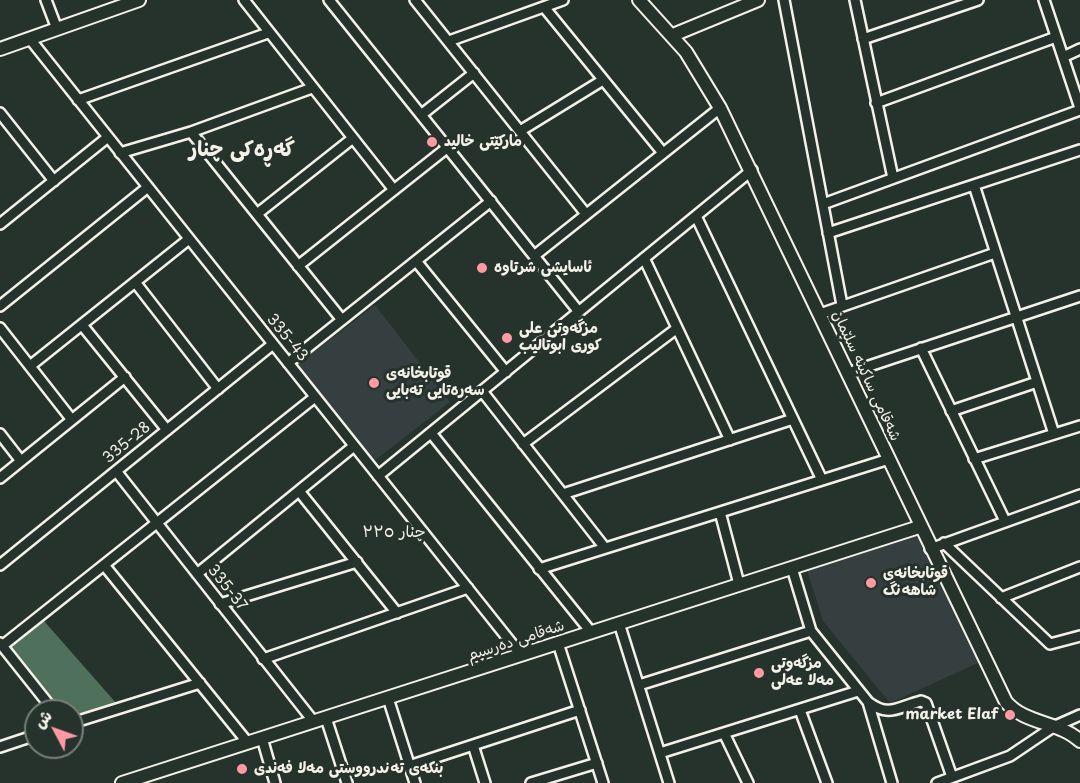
<!DOCTYPE html>
<meta charset="utf-8">
<style>
body{margin:0}
#map{position:relative;width:1080px;height:783px;overflow:hidden;background:#26332d;font-family:"Playpen Sans","Playpen Sans Arabic",sans-serif}
canvas{display:block}
.north{position:absolute;left:24px;top:699px;width:60px;height:60px;box-sizing:border-box;background:#26332d;border:2px solid #787f78;border-radius:50%;rotate:311deg;font-size:16px;font-weight:700;line-height:24px;text-align:center;color:#f4f1e8}
.north::after{content:'';display:block;margin:auto;width:21px;height:27px;background:#ff9aa2;clip-path:polygon(50% 0,100% 100%,50% 72%,0 100%)}
</style>
<div id="map">
<canvas width="1080" height="783"></canvas>
<div class="north">ش</div>
</div>
<script>
const context = document.querySelector('canvas').getContext('2d');
context.lineJoin = 'round';
function fillPath(path, color) {
  context.fillStyle = color;
  context.fill(path, 'evenodd');
}
function strokePath(path, color, width, dash) {
  context.strokeStyle = color;
  context.lineWidth = width;
  context.lineCap = dash ? 'butt' : 'round';
  context.setLineDash(dash || []);
  context.stroke(path);
}
function write(font, color, halo, rows, align = 'center') {
  context.font = font + ' "Playpen Sans","Playpen Sans Arabic",sans-serif';
  context.lineWidth = 6;
  context.setLineDash([]);
  context.textBaseline = 'middle';
  context.strokeStyle = halo;
  context.fillStyle = color;
  for (const [text, x, y, turn = 0] of rows) {
    context.save();
    context.translate(x, y);
    context.rotate((+turn || 0) * Math.PI / 180);
    context.textAlign = isNaN(turn) ? turn : align;
    if (halo) context.strokeText(text, 0, 0);
    context.fillText(text, 0, 0);
    context.restore();
  }
}
fillPath(new Path2D(`
 M375,305L450,402L374,461L298,364Z
 M919,533L980,662L890,703L823,621L807,570Z`), '#353f3f');
fillPath(new Path2D(`
 M44,621L117,704L72,718V711H62L11,648Z`), '#4f705a');
const minor = new Path2D(`
 M46,0L57,29
 M244,0L394,190
 M329,0L579,312
 M415,0L586,214
 M784,0L842,305
 M855,0L893,178
 M1044,0L1080,108
 M544,7L663,153
 M30,39L521,655
 M863,39L978,0
 M449,41L563,0
 M1063,57L1080,49
 M78,100L268,33
 M876,103L1056,37
 M0,113L54,181
 M421,115L474,73
 M520,131L603,80
 M191,132L342,320
 M120,153L191,132L312,88
 M974,185L1054,434
 M823,204L1080,110
 M257,214L353,138
 M696,216L822,480
 M0,224L108,137
 M828,233L1080,150
 M534,256L720,108
 M644,258L730,440
 M416,261L506,372
 M298,266L448,147
 M135,282L218,389
 M0,306L148,187
 M820,314L995,253
 M82,325L167,430
 M0,328L72,420
 M921,348L1005,521
 M288,363L491,201
 M30,366L189,239
 M848,373L1080,296
 M482,391L605,548
 M951,411L1037,382
 M431,433L591,632
 M0,434L21,461
 M523,444L676,329
 M974,459L1080,426
 M116,471L314,722
 M378,476L752,170
 M0,478L125,377
 M299,491L397,613
 M563,494L793,419
 M720,512L739,584
 M944,543L1050,644L1080,636
 M930,549L1080,495
 M0,565L273,344
 M104,565L248,743
 M792,568L811,631L868,702L892,783
 M539,569L889,459
 M197,574L354,446
 M1001,598L1080,567
 M220,604L357,562
 M619,623L669,783
 M0,643L54,711
 M558,643L603,783
 M2,646L315,397
 M263,659L468,588
 M639,685L811,631
 M388,698L415,783
 M868,702C889,718 898,707 921,701L926,703L952,777
 M800,710L827,783
 M326,718L347,783
 M72,723L200,683
 M724,733L748,783
 M262,738L275,783
 M473,745L485,783
 M0,747L36,735
 M660,753L858,691
 M409,766L580,710
 M531,783L597,763
 M937,783L1010,756L1053,727L1080,715`);
const tertiary = new Path2D(`
 M639,0L686,52L720,108L1006,702C1026,725 1059,721 1080,741
 M673,35L758,0
 M0,49L139,0
 M122,783L919,527`);
strokePath(minor, '#f4f1e8', 14);
strokePath(tertiary, '#f4f1e8', 16);
strokePath(minor, '#26332d', 9);
strokePath(tertiary, '#26332d', 12);
for (const [x, y, r, color] of [
 [432,142,6,"#ff9aa2"],
 [482,268,6,"#ff9aa2"],
 [507,338,6,"#ff9aa2"],
 [374,383,6,"#ff9aa2"],
 [871,583,6,"#ff9aa2"],
 [759,673,6,"#ff9aa2"],
 [1010,715,6,"#ff9aa2"],
 [242,769,6,"#ff9aa2"]
]) {
  const dot = new Path2D();
  dot.arc(x, y, r, 0, 2 * Math.PI);
  context.fillStyle = color;
  context.fill(dot);
  strokePath(dot, '#26332d', 2);
}
write('bold 15px', '#f4f1e8', '#26332d', [
 ["مارکێتی خالید",444,142],
 ["ئاسایشی شرتاوە",494,268],
 ["مزگەوتی علی",519,329],
 ["کوری ابوتالیب",519,346],
 ["قوتابخانەی",386,374],
 ["سەرەتایی تەبایی",386,391],
 ["قوتابخانەى",883,574],
 ["شاهەنگ",883,591],
 ["مزگەوتی",771,664],
 ["مەلا عەلی",771,681],
 ["market Elaf",998,715,"right"],
 ["بنکەی تەندرووستی مەلا فەندی",254,769]
], 'left');
write('15px', '#f4f1e8', '#26332d', [
 ["335-43",287,338,51],
 ["شەقامی ساکینە سلێمان",866,376,65],
 ["335-28",127,443,-39],
 ["335-37",227,588,52],
 ["شەقامی دەرسیم",516,641,-18]
]);
write('16px', '#f4f1e8', '#26332d', [
 ["چنار ٣٣٥",394,533]
]);
write('bold 21px', '#f4f1e8', '#26332d', [
 ["گەڕەکی چنار",242,150]
]);
</script>
